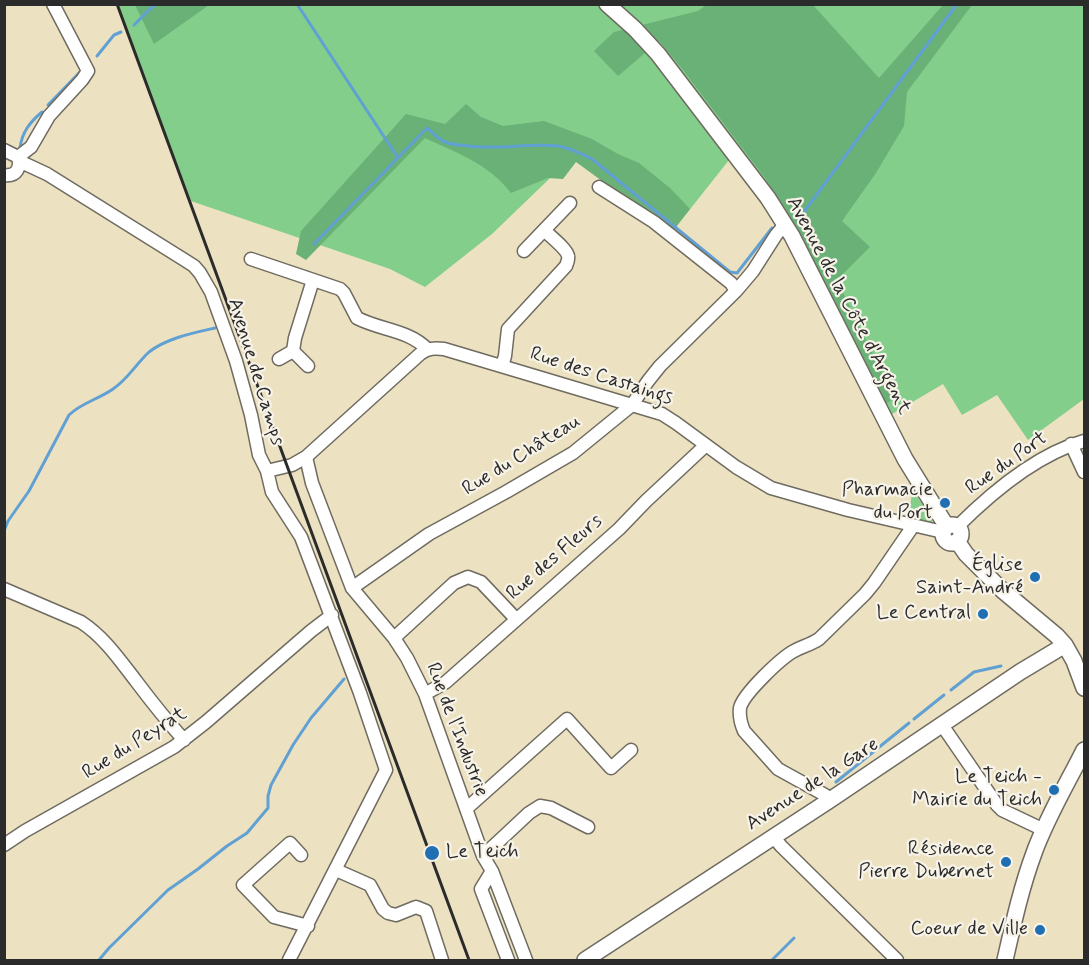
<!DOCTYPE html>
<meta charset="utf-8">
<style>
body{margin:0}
#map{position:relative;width:1089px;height:965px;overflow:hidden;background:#ece2c2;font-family:Mynerve,sans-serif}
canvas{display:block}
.frame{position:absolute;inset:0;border:6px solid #2b2b2b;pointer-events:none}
</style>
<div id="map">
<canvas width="1089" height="965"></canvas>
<div class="frame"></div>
</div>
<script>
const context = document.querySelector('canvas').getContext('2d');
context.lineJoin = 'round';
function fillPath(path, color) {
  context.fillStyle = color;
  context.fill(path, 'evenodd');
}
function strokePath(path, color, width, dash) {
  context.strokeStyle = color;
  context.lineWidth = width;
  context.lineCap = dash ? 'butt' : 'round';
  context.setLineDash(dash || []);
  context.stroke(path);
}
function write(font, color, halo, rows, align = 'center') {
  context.font = font + ' Mynerve,sans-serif';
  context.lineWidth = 4.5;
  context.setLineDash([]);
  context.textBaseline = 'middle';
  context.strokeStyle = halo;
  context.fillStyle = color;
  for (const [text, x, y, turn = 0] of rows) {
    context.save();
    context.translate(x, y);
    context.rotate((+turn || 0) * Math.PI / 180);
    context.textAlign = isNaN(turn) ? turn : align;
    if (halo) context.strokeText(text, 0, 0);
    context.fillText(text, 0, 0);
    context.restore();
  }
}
fillPath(new Path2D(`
 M118,5H1084V399L1028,440L997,395L962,415L943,384L882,420L778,226L729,160L672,232L573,156L492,234L425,287L390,269L191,201Z
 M912,489L933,520L930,523L905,518L908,507L911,501Z`), '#83ce8b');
fillPath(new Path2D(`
 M135,5H209L154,44Z
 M706,5H813L879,78L943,5H972L907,92L904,126L876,173L842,221L870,247L837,280L894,398L877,411L778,226L782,206L765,178L683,70L659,41L618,76L594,51L614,32L698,11Z
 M466,104L481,117L503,126L544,121L592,139L618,154L639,163L670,188L690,209L672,232L576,162L563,179L548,178L511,193C489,164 457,153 425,138L306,260L296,254L301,231L406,114L445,124Z`), '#6ab177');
strokePath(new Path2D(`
 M177,4H178
 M297,4L398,158
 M134,25L151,8L156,4
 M97,56L114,35L121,32
 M48,105L80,72
 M20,148C22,132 30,122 42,112
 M798,220L957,4
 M314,244L427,128C433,133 438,139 445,142C452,145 461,145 468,146C499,150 528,143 558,146C571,148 581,154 592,159L730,272L737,273L772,228
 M4,531L8,521L29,491L69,415C81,403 99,399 113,389C128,379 136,364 149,352C167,338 193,333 215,328
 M951,690L974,672L1001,666
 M914,719L944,695
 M836,782L909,723
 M99,960L109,948L168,890L198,869L227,846L247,833L268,808V796L271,785L293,745L311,718L344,679
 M772,960L794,938`), '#61a0d3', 3);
const minor = new Path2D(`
 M4,150L18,157C21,167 17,177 4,175
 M18,157L31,147L49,116L82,80L88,71L53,4
 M19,161L47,174L183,259L194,266L200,273L211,292L236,361L251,415L259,455L267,471L272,492L301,537L360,693L386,770L289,960
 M599,187L654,222L731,283L736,291
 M524,251L570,203
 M251,259L340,289L344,293L357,318C380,330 409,330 427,349
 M293,351L295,338L313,280
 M293,351L308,366
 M279,359L293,351
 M502,366L505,356L508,329L566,266C567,263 569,259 568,256C567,249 550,236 544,230
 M1071,444L1084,472
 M306,457L312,483L352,588L394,638L407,658L425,694L483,856L492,871L526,960
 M267,471L292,465L306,457L420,354C428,348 434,348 444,349L662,414L676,423L736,467L771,488L848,510L943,532
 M957,527C991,493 1038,454 1084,441
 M352,588L429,534L506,492L573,453L632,405L648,381L660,366L736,291L753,271L776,235L781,229L786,226
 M4,589L81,622C104,637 119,659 136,681C151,701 167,721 184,740
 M394,638L454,583L468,577L481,582L516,619
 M425,694L446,682L619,529L646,501L706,445
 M942,725L997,805L1002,810L1044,830
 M830,800L825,795L778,769L744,731C741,724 739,716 740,708C743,694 781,658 794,651C803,646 810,645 819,639L865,594L874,583L913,526
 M466,809L567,719L611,768L631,750
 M773,836L781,846L897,960
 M4,845L25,831L174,747L206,722L311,631L332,615
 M301,855L290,843L243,885L274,917L308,926
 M483,856L529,813L540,806L551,808L588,827
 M336,870L370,885L383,909L388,913L396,915L416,907L426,911L442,960
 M492,871L481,889L508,960`);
const major = new Path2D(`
 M607,4L635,29L658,54L768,198L792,236L905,459L947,527
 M943 534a9 9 0 1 1 18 0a9 9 0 1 1-18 0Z
 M957,541L966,554L1002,590L1057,636L1065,645L1074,661L1084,688
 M585,960L830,800L1020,672L1065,645
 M1005,960C1013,925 1021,888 1034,853C1047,817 1067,784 1084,750`);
strokePath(minor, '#6f6b60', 15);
strokePath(major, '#6f6b60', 18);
strokePath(minor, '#fff', 12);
strokePath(major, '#fff', 15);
strokePath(new Path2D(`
 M117,4L469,960`), '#2b2b2b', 3);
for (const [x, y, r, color] of [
 [945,503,6,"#1f6fb2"],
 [1035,577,6,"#1f6fb2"],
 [983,614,6,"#1f6fb2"],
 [1054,790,6,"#1f6fb2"],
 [432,853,8,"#1f6fb2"],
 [1006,862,6,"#1f6fb2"],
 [1040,930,6,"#1f6fb2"]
]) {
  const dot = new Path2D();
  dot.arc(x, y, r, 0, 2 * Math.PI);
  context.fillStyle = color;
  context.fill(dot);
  strokePath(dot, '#f7f3e8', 2);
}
write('20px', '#2b2b2b', '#f7f3e8', [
 ["Avenue de la Côte d'Argent",848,306,62],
 ["Avenue de Camps",255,372,73],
 ["Rue des Castaings",601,377,18],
 ["Rue du Château",522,456,-32],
 ["Rue du Port",1007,464,-35],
 ["Rue des Fleurs",555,558,-41],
 ["Rue de l'Industrie",456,730,69],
 ["Rue du Peyrat",135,744,-32],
 ["Avenue de la Gare",813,785,-33]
]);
write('20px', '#2b2b2b', '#f7f3e8', [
 ["Pharmacie",933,491],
 ["du Port",933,514],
 ["Église",1023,566],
 ["Saint-André",1023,589],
 ["Le Central",971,614],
 ["Le Teich -",1042,778],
 ["Mairie du Teich",1042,801],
 ["Résidence",994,850],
 ["Pierre Dubernet",994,873],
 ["Le Teich",446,853,"left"],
 ["Coeur de Ville",1028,930]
], 'right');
</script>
